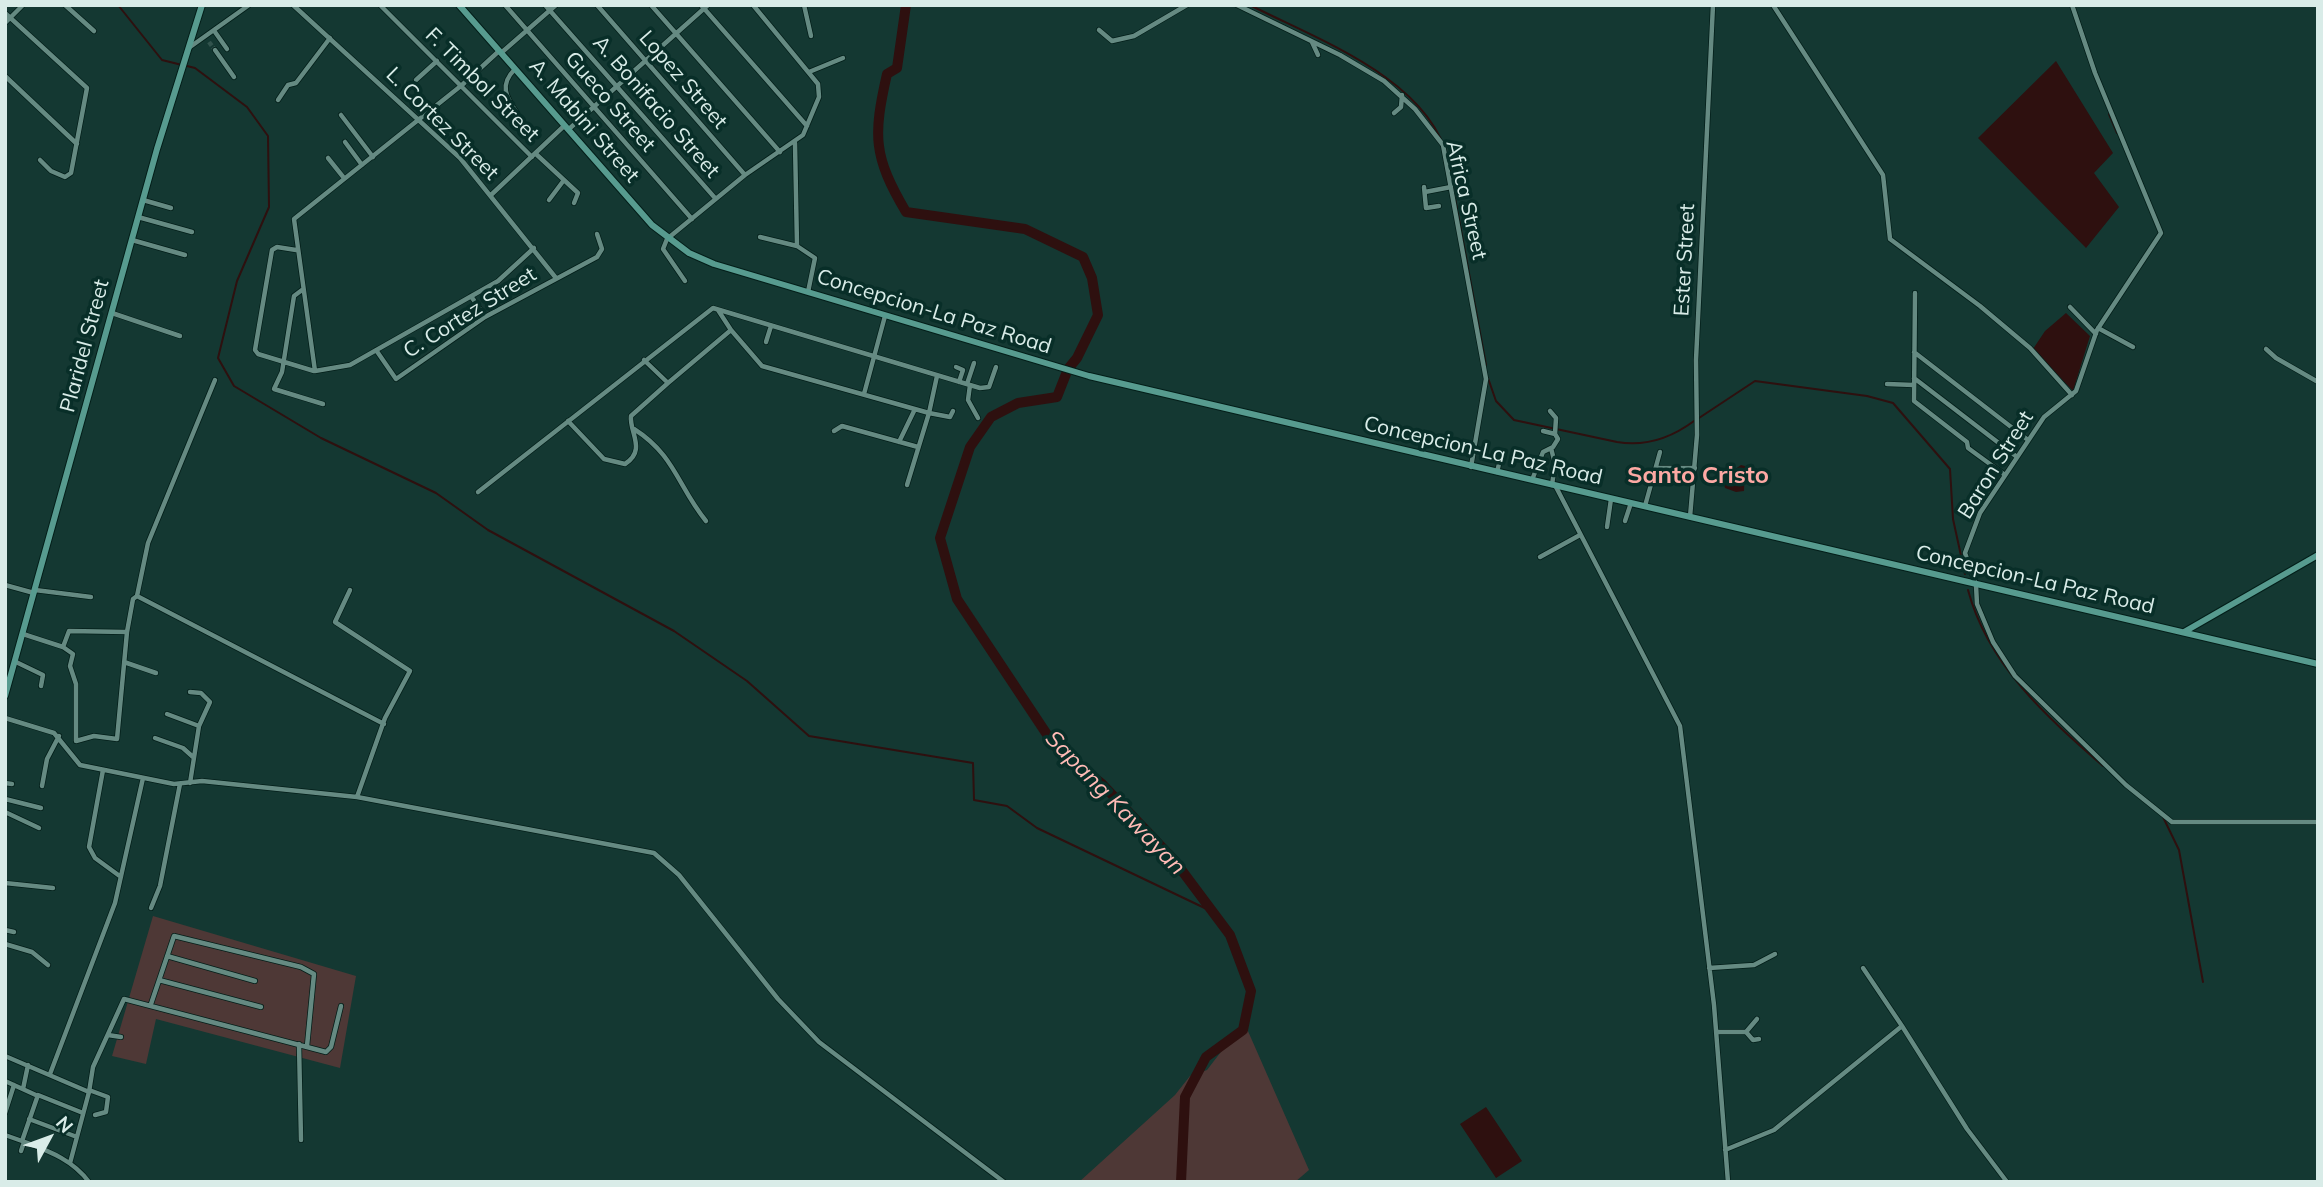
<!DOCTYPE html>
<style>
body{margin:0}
#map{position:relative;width:2323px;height:1187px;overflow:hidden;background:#143832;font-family:Mulish,sans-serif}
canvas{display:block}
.frame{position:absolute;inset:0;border:7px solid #d9ece8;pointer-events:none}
.north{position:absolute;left:14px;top:1103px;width:70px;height:70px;-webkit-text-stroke:5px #082e28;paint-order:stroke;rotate:49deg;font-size:19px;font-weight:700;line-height:28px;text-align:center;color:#d9ece8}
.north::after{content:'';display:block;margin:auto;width:24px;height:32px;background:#d9ece8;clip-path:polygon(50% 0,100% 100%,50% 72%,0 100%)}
</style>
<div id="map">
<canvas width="2323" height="1187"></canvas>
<div class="frame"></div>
<div class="north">N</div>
</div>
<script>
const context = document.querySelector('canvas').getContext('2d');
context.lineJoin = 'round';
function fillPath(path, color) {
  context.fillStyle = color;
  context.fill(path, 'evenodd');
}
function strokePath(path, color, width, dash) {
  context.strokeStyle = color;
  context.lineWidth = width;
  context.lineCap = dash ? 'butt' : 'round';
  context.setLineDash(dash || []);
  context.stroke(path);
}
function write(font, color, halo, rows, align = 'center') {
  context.font = font + ' Mulish,sans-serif';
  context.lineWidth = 7;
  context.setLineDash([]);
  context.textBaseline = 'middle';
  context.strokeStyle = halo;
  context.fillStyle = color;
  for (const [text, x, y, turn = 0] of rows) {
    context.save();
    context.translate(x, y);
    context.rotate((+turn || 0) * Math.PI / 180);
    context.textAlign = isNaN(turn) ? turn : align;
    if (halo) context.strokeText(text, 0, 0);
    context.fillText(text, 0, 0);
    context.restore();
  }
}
fillPath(new Path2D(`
 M153,916L356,976L340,1068L156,1019L146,1064L112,1056Z
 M1244,1022L1309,1170L1295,1182H1079L1175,1095L1190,1076L1207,1070Z`), '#4e3836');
fillPath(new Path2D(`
 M2056,61L2113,153L2094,173L2119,207L2086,248L1978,138Z
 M2066,313L2090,336L2073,391L2033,349L2045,331Z
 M1741,465L1745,466L1744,491L1736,492L1725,488L1722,478Z
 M1486,1107L1522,1161L1496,1178L1460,1124Z`), '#2e100f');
strokePath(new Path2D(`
 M118,5L162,60L182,65
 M1250,5C1316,39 1430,79 1448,160L1486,365
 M187,66L195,68L247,107L268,136L269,207L237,281L218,358L234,386L321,438L436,493L488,530L674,631L747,681L809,736L973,763L974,800L1007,806L1037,828L1213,912
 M2109,114L2117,133
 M1488,378L1496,401L1514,420L1617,442C1646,447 1671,438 1694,421
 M1699,418L1755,381L1867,396L1893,403L1950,469L1953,519L1965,574
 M1968,590C1988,665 2046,716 2103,766
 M2163,817L2179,850L2203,982`), '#2e100f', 2);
strokePath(new Path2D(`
 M906,5L897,68L887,74C873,136 873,156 906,212L1025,229L1083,257L1092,278L1098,315L1077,358L1068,369L1057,397L1018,403L991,417L970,447L940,538L957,599L1054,745L1102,784L1174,860L1230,935L1251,991L1243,1030L1206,1057L1185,1097L1181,1182`), '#2e100f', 10);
strokePath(new Path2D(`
 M209,42L215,50`), '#32534d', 4.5, [4.5, 2]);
const street = new Path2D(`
 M65,5L94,31
 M293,5L460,158L556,278
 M380,5L532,157
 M505,5L692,219
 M545,5L715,198
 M597,5L745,175
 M651,5L780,152
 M701,5L807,126
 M804,5L811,36
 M1237,5L1340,55L1384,81L1415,109L1443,145L1486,379L1471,467
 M1773,5L1883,175L1890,239L1980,306L2030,348L2072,395
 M2072,5L2095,73L2161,233L2097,330L2076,391L2044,417L1980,513L1965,553L1976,585L1977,604L1993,642L2015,676L2126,785L2172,822H2318
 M5,13L87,88L71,173L65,177L51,171L40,160
 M5,23L23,5
 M1099,30L1112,41L1134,36L1187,5
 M215,32L227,49
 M1312,42L1318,55
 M190,47L249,5
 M215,50L234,77
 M499,51L462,85L294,219L315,371L350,365L498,281L534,248
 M501,53L556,5
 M515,69C499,85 506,97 517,113
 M809,72L843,58
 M5,76L77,144
 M416,80L437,61
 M278,100L288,85L296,83L330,38
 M1394,113L1401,107L1402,95
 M341,115L373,157
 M569,129L708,5
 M345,142L362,165
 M795,143L797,246L815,258L808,292
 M536,154L578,193L574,203
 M328,158L344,178
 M1424,187L1426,208L1439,206
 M1425,192L1451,187
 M491,195L564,126
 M143,200L171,208
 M549,200L564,180
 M138,217L192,232
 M760,237L797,246
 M132,240L185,255
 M296,250L277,247L272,250L255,350L258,354L314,371
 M685,281L663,249L667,239L745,175L803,135L819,97L818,84L753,5
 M302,290L294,296L282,372L274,389L323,404
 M1915,293L1914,401L1967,442L1968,448L2005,475
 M471,296L485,317
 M2070,307L2096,334
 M718,310L731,330L762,366L929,413L907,485
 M112,313L180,336
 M2098,328L2133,347
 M766,342L771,326
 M2266,349L2276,358L2318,382
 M376,350L396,379L485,317L597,257L602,249L597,234
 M1914,352L2028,440
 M644,360L668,383L731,330
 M956,367L963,370L959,382
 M937,376L929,413L950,417L953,411
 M1914,378L2017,457
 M967,384L974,363
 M1887,384L1914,385
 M970,385L968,400L978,418
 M864,394L885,316
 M1550,411L1556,418L1555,434
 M568,421L604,459L625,464C647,450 629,432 631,416L668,383
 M634,429C675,455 678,487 706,521
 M834,431L842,426L918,447
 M899,442L915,409
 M1551,448L1555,464L1552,485
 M1656,468H1695
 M1497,472L1501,456
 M1532,480L1543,452L1553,447L1558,439L1555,434L1543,431
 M1556,487L1680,726L1714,1005L1728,1182
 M478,492L713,308L980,388L989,387L996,367
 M1645,506L1660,452
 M1690,517L1697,435L1696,360L1713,5
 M1625,521L1631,503
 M1607,527L1611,499
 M1540,557L1580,535
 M5,585L34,593
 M35,590L91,597
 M350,590L335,622L410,671L385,718L357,797
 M137,596L148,543L215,380
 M23,634L63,647L69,631L127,632
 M63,647L73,654L70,666L76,684V741L94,736L117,739L127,632L133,599L137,596L384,724
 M16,662L43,675L41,686
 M124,662L156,673
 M190,692L201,693L210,702L199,726
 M167,714L199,726L190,783
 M5,718L54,733L80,765L174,784L202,781L357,797L654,853L679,875L778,999L819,1042L1004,1182
 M155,738L183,748L193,757
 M103,770L89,847L95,858L121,877
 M5,783L12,784
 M42,786L47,759L59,736
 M5,799L41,808
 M5,812L39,828
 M5,883L53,888
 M151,908L160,886L180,784
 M5,930L14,932
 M5,944L32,952L48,965
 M167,956L255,981
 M1709,968L1754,965L1775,954
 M1863,968L1902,1026
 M159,980L261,1007
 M151,1004L174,936L301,967L314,974L307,1046
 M1716,1032H1746L1753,1040L1759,1039
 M1746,1032L1757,1019
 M108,1035L121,1037
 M299,1044L301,1140
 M5,1056L89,1092L70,1163
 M50,1074L115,903L143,778
 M5,1081L38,1096
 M23,1089L28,1065
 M89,1090L108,1097L106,1112L95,1115
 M89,1092L93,1067L124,999L326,1052L331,1047L341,1006
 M5,1113L14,1085
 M83,1113L38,1095L22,1141C48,1151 72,1159 89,1182
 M29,1119L77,1137
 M5,1135L22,1141
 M1725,1150L1774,1130L1902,1026L1967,1129L2007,1182
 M21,1151L24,1142`);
const secondary = new Path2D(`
 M459,5L652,225L689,253L714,264L1089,376L2318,664
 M2184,632L2318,555
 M5,696L157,149L202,5`);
strokePath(street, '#031e19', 6);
strokePath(secondary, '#031e19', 8);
strokePath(street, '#658a82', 4.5);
strokePath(secondary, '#579b8f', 6);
write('21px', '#d9ece8', '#082e28', [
 ["Lopez Street",683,80,49],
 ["F. Timbol Street",482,85,45],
 ["Gueco Street",610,102,49],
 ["A. Bonifacio Street",656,107,49],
 ["A. Mabini Street",584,121,49],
 ["L. Cortez Street",442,124,45],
 ["Africa Street",1466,200,77],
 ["Ester Street",1685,260,-87],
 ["Concepcion-La Paz Road",934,312,17],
 ["C. Cortez Street",470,313,-32],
 ["Plaridel Street",85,346,-75],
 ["Concepcion-La Paz Road",1483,451,13],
 ["Baron Street",1996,465,-58],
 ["Concepcion-La Paz Road",2035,580,13]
]);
write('italic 23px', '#ffbbb6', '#082e28', [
 ["Sapang Kawayan",1115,803,46]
]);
write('bold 24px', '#fda9a4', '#082e28', [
 ["Santo Cristo",1698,476]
]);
</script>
